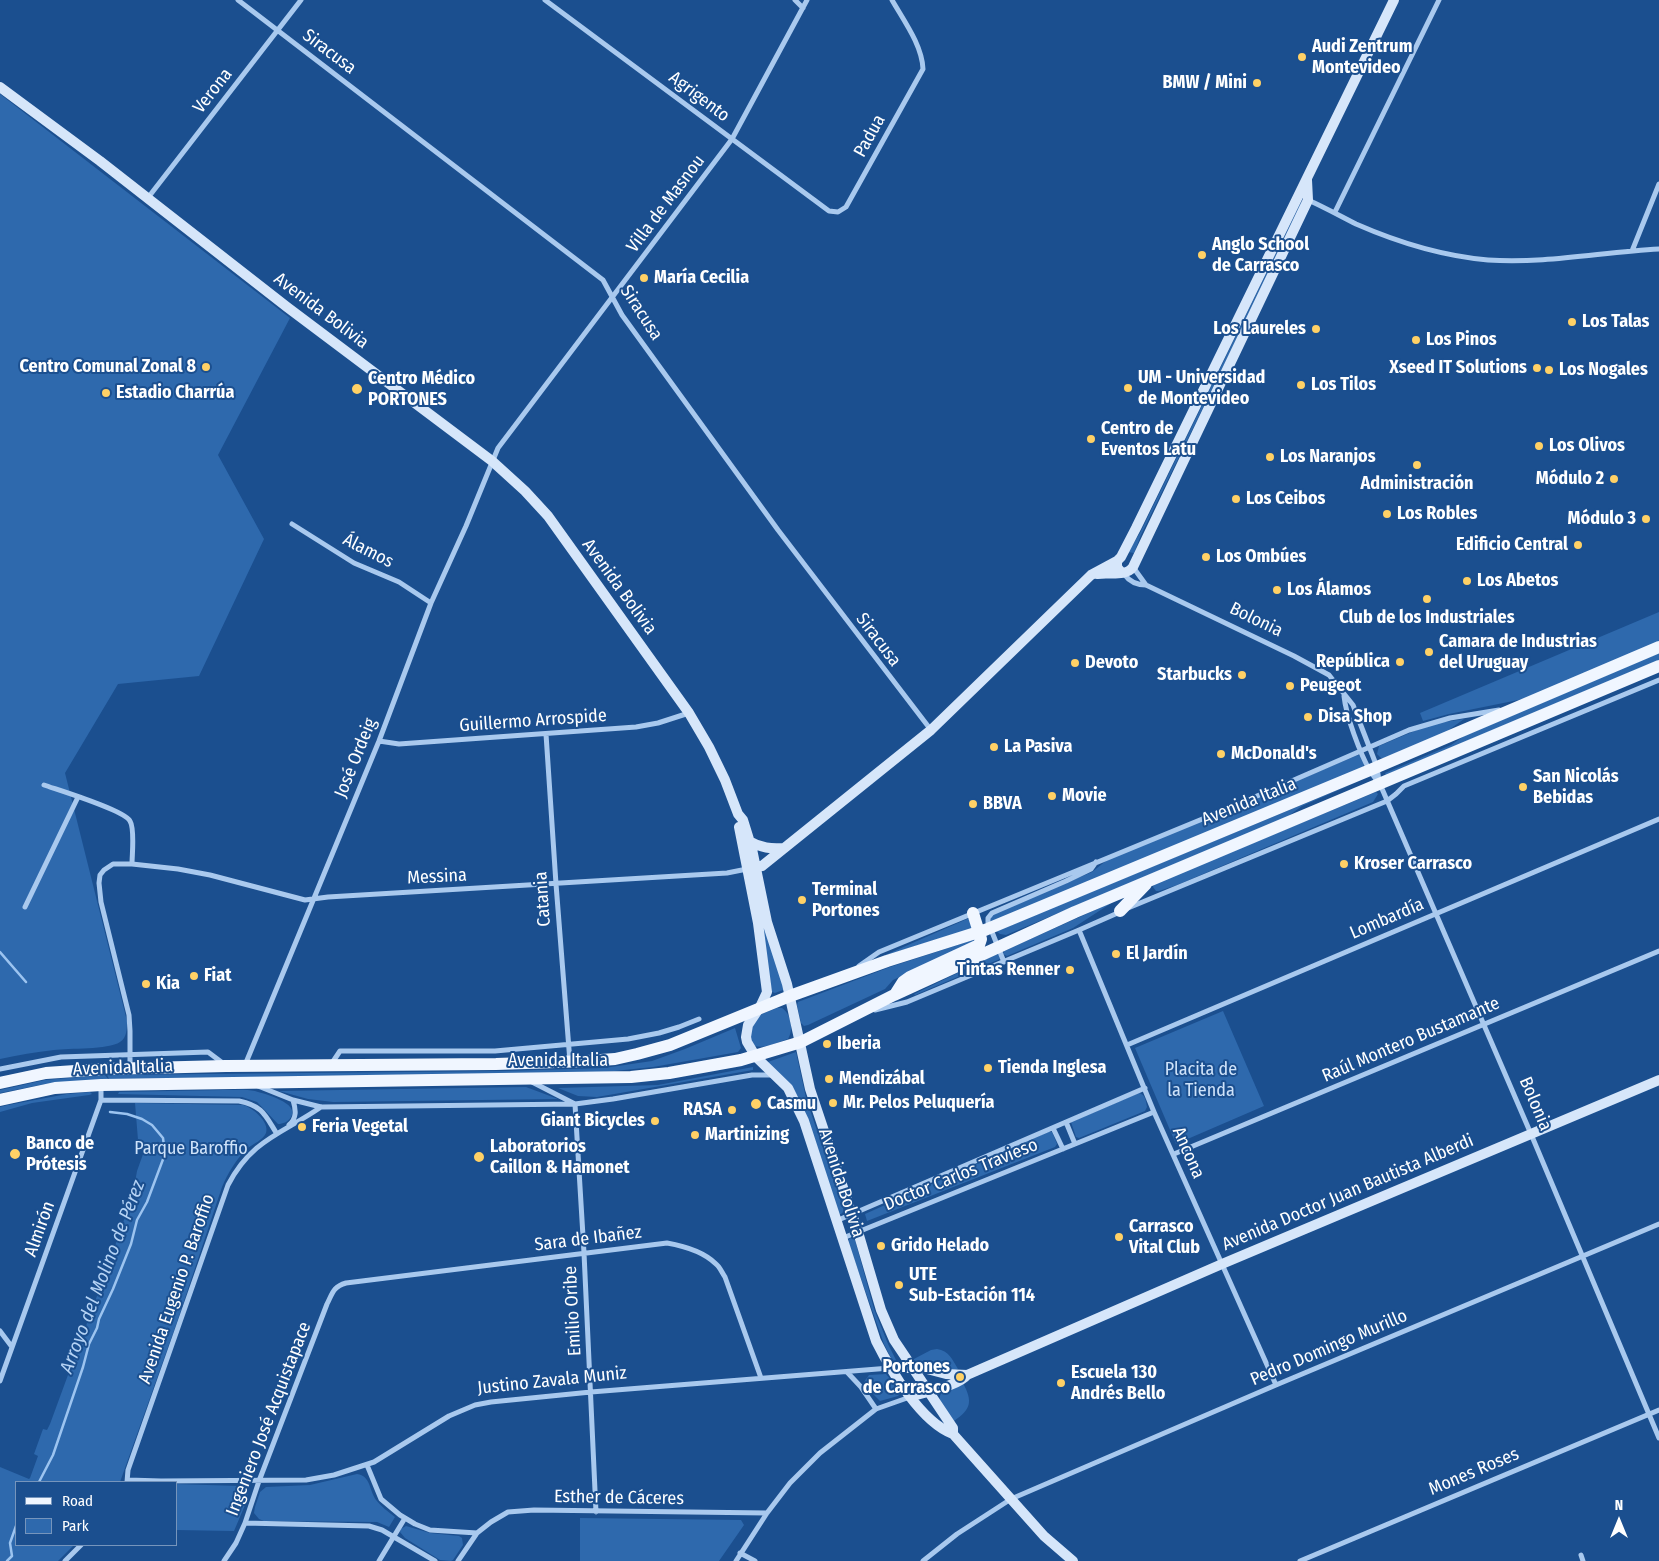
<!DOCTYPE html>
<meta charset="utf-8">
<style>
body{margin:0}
#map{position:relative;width:1659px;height:1561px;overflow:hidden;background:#1b4f8f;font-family:"Fira Sans Condensed",sans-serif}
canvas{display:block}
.legend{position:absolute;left:15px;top:1481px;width:162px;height:65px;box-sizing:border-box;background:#1b4f8f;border:1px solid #7695bc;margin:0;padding:6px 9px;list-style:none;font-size:15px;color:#fff}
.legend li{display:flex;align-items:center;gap:10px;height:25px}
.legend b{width:25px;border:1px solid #7695bc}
.north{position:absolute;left:1594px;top:1496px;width:50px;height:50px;-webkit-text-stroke:4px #1b4f8f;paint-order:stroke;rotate:0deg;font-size:14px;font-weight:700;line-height:20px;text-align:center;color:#fff}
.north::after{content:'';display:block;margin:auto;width:18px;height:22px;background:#fff;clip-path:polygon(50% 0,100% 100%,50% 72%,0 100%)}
</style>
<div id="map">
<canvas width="1659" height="1561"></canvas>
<ul class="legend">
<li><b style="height:6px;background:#f0f6ff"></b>Road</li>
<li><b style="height:14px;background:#2e69ad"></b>Park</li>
</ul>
<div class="north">N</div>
</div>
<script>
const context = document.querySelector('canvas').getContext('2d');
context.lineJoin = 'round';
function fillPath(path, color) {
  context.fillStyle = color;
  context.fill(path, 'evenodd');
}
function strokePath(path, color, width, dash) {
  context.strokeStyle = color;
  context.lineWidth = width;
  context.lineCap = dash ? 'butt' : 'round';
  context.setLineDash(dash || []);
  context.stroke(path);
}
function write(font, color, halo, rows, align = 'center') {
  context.font = font + ' "Fira Sans Condensed",sans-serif';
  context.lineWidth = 4;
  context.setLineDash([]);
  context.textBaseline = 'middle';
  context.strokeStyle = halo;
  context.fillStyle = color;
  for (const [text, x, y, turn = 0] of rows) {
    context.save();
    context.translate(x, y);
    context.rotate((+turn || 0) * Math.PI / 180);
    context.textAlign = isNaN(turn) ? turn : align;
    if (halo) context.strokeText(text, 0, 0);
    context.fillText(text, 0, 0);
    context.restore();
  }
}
fillPath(new Path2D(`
 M0,94L290,318L218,455L264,539L199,676L118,684L65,773L127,1021C127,1028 127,1038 120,1042C108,1050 69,1048 54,1050C36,1052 18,1055 0,1059Z
 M1301,203L1302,205L1141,535L1134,553L1128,552L1140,533L1300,204Z
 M1659,612V645L1528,698L1449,714L1423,721L1420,713Z
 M1659,653V660L1386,775L1385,773L1451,745L1464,736Z
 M1464,719L1446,732L1384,758H1381L1377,754L1379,746L1431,724Z
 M1358,755L1361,756L1364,764L1363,768L992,922L990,920L991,914L1092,872L1107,860Z
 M1355,783L1302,806L1287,817L1006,935L1000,934L996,931Z
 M1376,792L1378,794L1373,802L1177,885L1159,891H1156L1153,887L1154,884Z
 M754,880L784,987L783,990L775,993L772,992Z
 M1113,902L1073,928L1007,956L1003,954L1004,951Z
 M967,919H969L974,928L883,956Z
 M973,940L975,941L893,980L885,989L808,1025L804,1026L801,1023L797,1005L798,1002L890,967Z
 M997,954L999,955L1000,959L915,995L914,994Z
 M777,1008H782C791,1014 794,1030 788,1039C778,1042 765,1049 755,1046L750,1039L753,1021L762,1014Z
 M1223,1011L1264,1106L1176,1144L1135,1048Z
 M735,1028L741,1048L738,1052L653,1067L605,1072L109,1079L107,1075L504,1071L604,1068L652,1061L685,1049Z
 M796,1052L806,1098L844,1211L841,1214H839L806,1118L768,1062Z
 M753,1067V1070L597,1097L578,1096L558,1088L658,1085Z
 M105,1075L108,1079L45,1084L0,1093V1090L45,1080Z
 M526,1087L558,1099L333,1102L308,1099L279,1091Z
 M224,1090C234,1090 246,1089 255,1091C265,1094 300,1103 291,1117C288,1122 283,1124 278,1124L257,1102L242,1097L118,1094L119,1092Z
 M90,1092L92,1094L89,1095L32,1103L0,1112V1107L8,1105L67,1094Z
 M1139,1093C1145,1094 1146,1101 1147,1107L1145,1111L1079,1138L1076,1137L1071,1122Z
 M135,1103L243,1105C252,1107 270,1122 266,1133C263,1140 253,1144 248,1148C236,1159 228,1173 222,1187L177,1322L120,1482H16V1545H74L58,1561H0V1467L29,1479L30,1478L38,1456L34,1454L43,1429L47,1430L50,1424L108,1266L133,1194L137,1171L147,1143L138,1140Z
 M1048,1132H1052L1057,1144L1055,1147L867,1221L865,1214Z
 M851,1238L855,1240L874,1309L888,1344L898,1364H894L884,1344L848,1242L849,1239Z
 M937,1349C949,1351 952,1359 958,1369L953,1371L912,1360L931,1350Z
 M886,1374L901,1393L898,1396L880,1401L865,1386L864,1382L869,1375Z
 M963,1383C973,1402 971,1409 954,1421C948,1413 936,1403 941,1393Z
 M357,1474C371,1476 369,1490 376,1500C381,1506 388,1512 395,1517L389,1527L377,1522L264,1521L259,1519L254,1513L255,1507L260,1492L266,1487L310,1485Z
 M176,1484L239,1486L246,1488L248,1498L234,1531L176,1530Z
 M580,1518L741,1520L744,1525L719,1561H580Z
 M406,1526L430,1533L459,1536L462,1538L463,1545L453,1560L451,1561L440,1560L405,1538L400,1532L401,1529Z`), '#2e69ad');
strokePath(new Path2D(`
 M0,952L26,982
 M39,1482L53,1455L83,1367L89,1344L97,1328L99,1319L113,1289L131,1244L137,1220L147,1202L165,1154L163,1138L152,1125L142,1119L127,1114L110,1112
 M7,1561L12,1556L10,1543L16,1526`), '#9cc4f0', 2.5);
strokePath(new Path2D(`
 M238,0L603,280L622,315L778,530L931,730
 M545,0L829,211L838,212L846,207L923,69C922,45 904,21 892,0
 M795,0L803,8
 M147,199L301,0
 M1308,200C1324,207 1340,216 1356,224C1397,242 1443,256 1488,260C1545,264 1602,252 1659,249
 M1335,212L1439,0
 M1632,251L1659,184
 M292,524L354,563L399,582L431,603
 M1133,567L1146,585
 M1124,574C1129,581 1137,585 1146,585L1294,656L1329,675L1353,705L1377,767L1379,781
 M1344,696C1346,716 1360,753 1370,771C1375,778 1380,784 1383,791L1531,1134L1659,1438
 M546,734L556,884L570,1062
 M379,741L399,744L636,727L658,723L689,713
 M44,785C58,790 124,810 130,821C135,829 132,854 132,864
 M25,907L78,797
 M1128,908L1387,801L1396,794L1404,786L1659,680
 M1079,930L1154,1112L1276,1385
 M1004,962L988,922V918L992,913L1066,881L1091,869L1096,862
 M859,966L879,952L1234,806L1409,730L1450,718L1499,710
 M875,1010L907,1002L1079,930L1120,912
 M1127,1045L1659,819
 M332,1063L340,1051H495L628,1039L659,1033L679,1027L699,1019
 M245,1065L379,741L431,603L466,526L498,448L732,139L807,0
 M130,1067V1031L129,1015L101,902L99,883L100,875L104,870L113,864H132L178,869L210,875L305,900L328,897L727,873L747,869
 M0,1069L61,1057L208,1052L224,1064
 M532,1082L575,1104L584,1253L596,1512
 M258,1086L293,1100L321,1107L575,1104L613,1099L752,1075H773
 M101,1100L239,1101C263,1106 265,1115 277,1134
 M1066,1122L1075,1144
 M289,1125C297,1118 296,1110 293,1100
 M1053,1128L1063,1149
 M1174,1154L1659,951
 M836,1221L1145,1088
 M843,1238L1154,1112
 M0,1331L12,1347
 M847,1372L861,1387L876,1409
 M0,1381L101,1100V1085
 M367,1465L381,1499L400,1515L415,1524L430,1530L477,1533
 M128,1480L161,1481L306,1480L334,1475L374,1462L449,1416L475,1405L491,1402L591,1392L890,1368
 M127,1482L128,1470L228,1185C252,1139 282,1134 321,1107
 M245,1523L369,1526L382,1530L435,1561
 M740,1553L755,1561
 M1581,1555L1583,1561
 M65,1561L81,1545
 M224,1561L236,1543L245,1523L259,1481L327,1304C333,1292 333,1287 346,1283L667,1243C684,1246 703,1251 716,1264C720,1267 722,1273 725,1277L761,1378
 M379,1561L405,1518
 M458,1561L477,1533L491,1522L508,1512L534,1510L767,1513
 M736,1561L767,1513L790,1483L820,1453L876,1409L910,1397
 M923,1561L957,1534L1011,1499L1276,1385L1659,1224
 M1300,1561L1659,1410`), '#a9c9ee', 5);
strokePath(new Path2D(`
 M0,87L100,161L287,307L492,461L525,491L548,516L689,713L709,747L725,780L738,814L743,820L752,849L767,922L787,984L810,1089L858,1232L881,1310L894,1340L953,1428V1434L1044,1536L1073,1561
 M1121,572L1117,567V561L1121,557L1136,528L1394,0
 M1097,574C1108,572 1126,577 1133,567L1308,200L1307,180
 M739,827L758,923L767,992L760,1007L748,1025L746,1037L747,1042L756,1057L788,1088L804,1121L876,1341C891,1371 921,1422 953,1434
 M749,841C761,848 771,849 784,848
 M751,868L762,866L931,730L1091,575L1117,561
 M890,1368H923L946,1374L967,1375
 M910,1397C925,1392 958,1386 967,1375L1222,1264L1659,1080`), '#d6e6fa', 10);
strokePath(new Path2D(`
 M1120,911L1146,884
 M896,993L903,982L910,977L979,945L981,939L973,913
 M0,1083L46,1073L104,1069L226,1066L496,1064L587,1061L615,1059L637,1054L670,1045L790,996L887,961L985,930L1370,770L1659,647
 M0,1100L55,1088L101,1085L631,1077L669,1073L741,1060L801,1042L894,995L1075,912L1659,666`), '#f0f6ff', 12);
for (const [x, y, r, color] of [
 [1302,57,5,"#ffd166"],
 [1257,83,5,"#ffd166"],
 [1202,255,5,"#ffd166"],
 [644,278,5,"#ffd166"],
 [1572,322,5,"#ffd166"],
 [1316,329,5,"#ffd166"],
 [1416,340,5,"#ffd166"],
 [206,367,5,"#ffd166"],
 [1537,368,5,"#ffd166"],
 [1549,370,5,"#ffd166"],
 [1301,385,5,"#ffd166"],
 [1128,388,5,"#ffd166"],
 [357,389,6,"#ffd166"],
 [106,393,5,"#ffd166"],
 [1091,439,5,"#ffd166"],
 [1539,446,5,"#ffd166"],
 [1270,457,5,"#ffd166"],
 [1417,465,5,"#ffd166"],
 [1614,479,5,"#ffd166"],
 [1236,499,5,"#ffd166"],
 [1387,514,5,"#ffd166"],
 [1646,519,5,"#ffd166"],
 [1578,545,5,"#ffd166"],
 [1206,557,5,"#ffd166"],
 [1467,581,5,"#ffd166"],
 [1277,590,5,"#ffd166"],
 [1427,599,5,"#ffd166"],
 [1429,652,5,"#ffd166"],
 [1400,662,5,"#ffd166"],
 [1075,663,5,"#ffd166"],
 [1242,675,5,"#ffd166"],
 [1290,686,5,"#ffd166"],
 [1308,717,5,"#ffd166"],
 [994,747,5,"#ffd166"],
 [1221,754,5,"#ffd166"],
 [1523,787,5,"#ffd166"],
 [1052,796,5,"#ffd166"],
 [973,804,5,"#ffd166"],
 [1344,864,5,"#ffd166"],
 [802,900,5,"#ffd166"],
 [1116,954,5,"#ffd166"],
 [1070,970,5,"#ffd166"],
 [194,976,5,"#ffd166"],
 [146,984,5,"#ffd166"],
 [827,1044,5,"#ffd166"],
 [988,1068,5,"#ffd166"],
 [829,1079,5,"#ffd166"],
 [833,1103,5,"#ffd166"],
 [756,1104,6,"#ffd166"],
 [732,1110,5,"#ffd166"],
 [655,1121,5,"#ffd166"],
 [302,1127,5,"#ffd166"],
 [695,1135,5,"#ffd166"],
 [15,1154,6,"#ffd166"],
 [479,1157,6,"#ffd166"],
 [1119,1237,5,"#ffd166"],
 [881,1246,5,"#ffd166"],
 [899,1285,5,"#ffd166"],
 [960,1377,5,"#ffd166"],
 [1061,1383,5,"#ffd166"]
]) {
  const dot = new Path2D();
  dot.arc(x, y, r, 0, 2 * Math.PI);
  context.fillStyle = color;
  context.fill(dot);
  strokePath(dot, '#1b4f8f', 2);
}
write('bold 18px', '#fff', '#1b4f8f', [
 ["Audi Zentrum",1312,47],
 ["Montevideo",1312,68],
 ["BMW / Mini",1247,83,"right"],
 ["Anglo School",1212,245],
 ["de Carrasco",1212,266],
 ["María Cecilia",654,278],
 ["Los Talas",1582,322],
 ["Los Laureles",1306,329,"right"],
 ["Los Pinos",1426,340],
 ["Centro Comunal Zonal 8",196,367,"right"],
 ["Xseed IT Solutions",1527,368,"right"],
 ["Los Nogales",1559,370],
 ["UM - Universidad",1138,378],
 ["de Montevideo",1138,399],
 ["Centro Médico",368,379],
 ["PORTONES",368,400],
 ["Los Tilos",1311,385],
 ["Estadio Charrúa",116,393],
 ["Centro de",1101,429],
 ["Eventos Latu",1101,450],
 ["Los Olivos",1549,446],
 ["Los Naranjos",1280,457],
 ["Módulo 2",1604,479,"right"],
 ["Administración",1417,484,"center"],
 ["Los Ceibos",1246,499],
 ["Los Robles",1397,514],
 ["Módulo 3",1636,519,"right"],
 ["Edificio Central",1568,545,"right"],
 ["Los Ombúes",1216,557],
 ["Los Abetos",1477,581],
 ["Los Álamos",1287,590],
 ["Club de los Industriales",1427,618,"center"],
 ["Camara de Industrias",1439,642],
 ["del Uruguay",1439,663],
 ["República",1390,662,"right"],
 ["Devoto",1085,663],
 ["Starbucks",1232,675,"right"],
 ["Peugeot",1300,686],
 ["Disa Shop",1318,717],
 ["La Pasiva",1004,747],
 ["McDonald's",1231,754],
 ["San Nicolás",1533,777],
 ["Bebidas",1533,798],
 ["Movie",1062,796],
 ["BBVA",983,804],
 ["Kroser Carrasco",1354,864],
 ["Terminal",812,890],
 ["Portones",812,911],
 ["El Jardín",1126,954],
 ["Tintas Renner",1060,970,"right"],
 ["Fiat",204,976],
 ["Kia",156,984],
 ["Iberia",837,1044],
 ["Tienda Inglesa",998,1068],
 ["Mendizábal",839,1079],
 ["Mr. Pelos Peluquería",843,1103],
 ["Casmu",767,1104],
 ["RASA",722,1110,"right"],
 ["Giant Bicycles",645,1121,"right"],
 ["Feria Vegetal",312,1127],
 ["Martinizing",705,1135],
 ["Banco de",26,1144],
 ["Prótesis",26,1165],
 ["Laboratorios",490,1147],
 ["Caillon & Hamonet",490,1168],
 ["Carrasco",1129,1227],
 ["Vital Club",1129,1248],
 ["Grido Helado",891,1246],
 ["UTE",909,1275],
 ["Sub-Estación 114",909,1296],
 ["Portones",950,1367,"right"],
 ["de Carrasco",950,1388,"right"],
 ["Escuela 130",1071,1373],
 ["Andrés Bello",1071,1394]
], 'left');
write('18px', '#fff', '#1b4f8f', [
 ["Siracusa",329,52,37],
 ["Verona",213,91,-52],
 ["Agrigento",699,97,37],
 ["Padua",870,136,-61],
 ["Villa de Masnou",666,204,-53],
 ["Avenida Bolivia",321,311,37],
 ["Siracusa",641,313,57],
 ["Álamos",368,551,27],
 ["Avenida Bolivia",619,587,54],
 ["Bolonia",1256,620,26],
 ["Siracusa",878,640,53],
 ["Guillermo Arrospide",533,721,-4],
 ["José Ordeig",356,758,-68],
 ["Avenida Italia",1249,802,-22],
 ["Messina",437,877,-3],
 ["Catania",543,899,-94],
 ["Lombardía",1387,919,-23],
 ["Raúl Montero Bustamante",1411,1040,-23],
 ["Avenida Italia",558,1061],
 ["Avenida Italia",123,1068,-2],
 ["Bolonia",1535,1104,67],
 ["Ancona",1188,1153,66],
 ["Doctor Carlos Travieso",961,1175,-22],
 ["Avenida Bolivia",841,1183,72],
 ["Avenida Doctor Juan Bautista Alberdi",1348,1193,-23],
 ["Almirón",40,1229,-70],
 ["Sara de Ibañez",588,1239,-7],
 ["Avenida Eugenio P. Baroffio",177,1289,-71],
 ["Emilio Oribe",573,1311,-93],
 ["Pedro Domingo Murillo",1329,1348,-23],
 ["Justino Zavala Muniz",552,1381,-6],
 ["Ingeniero José Acquistapace",269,1419,-69],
 ["Mones Roses",1474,1472,-23],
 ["Esther de Cáceres",619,1498,1]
]);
write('18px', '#cfe3fa', '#1b4f8f', [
 ["Placita de",1201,1070],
 ["la Tienda",1201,1091],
 ["Parque Baroffio",191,1149]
]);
write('italic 19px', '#b5d3f5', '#1b4f8f', [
 ["Arroyo del Molino de Pérez",103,1277,-69]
]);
</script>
